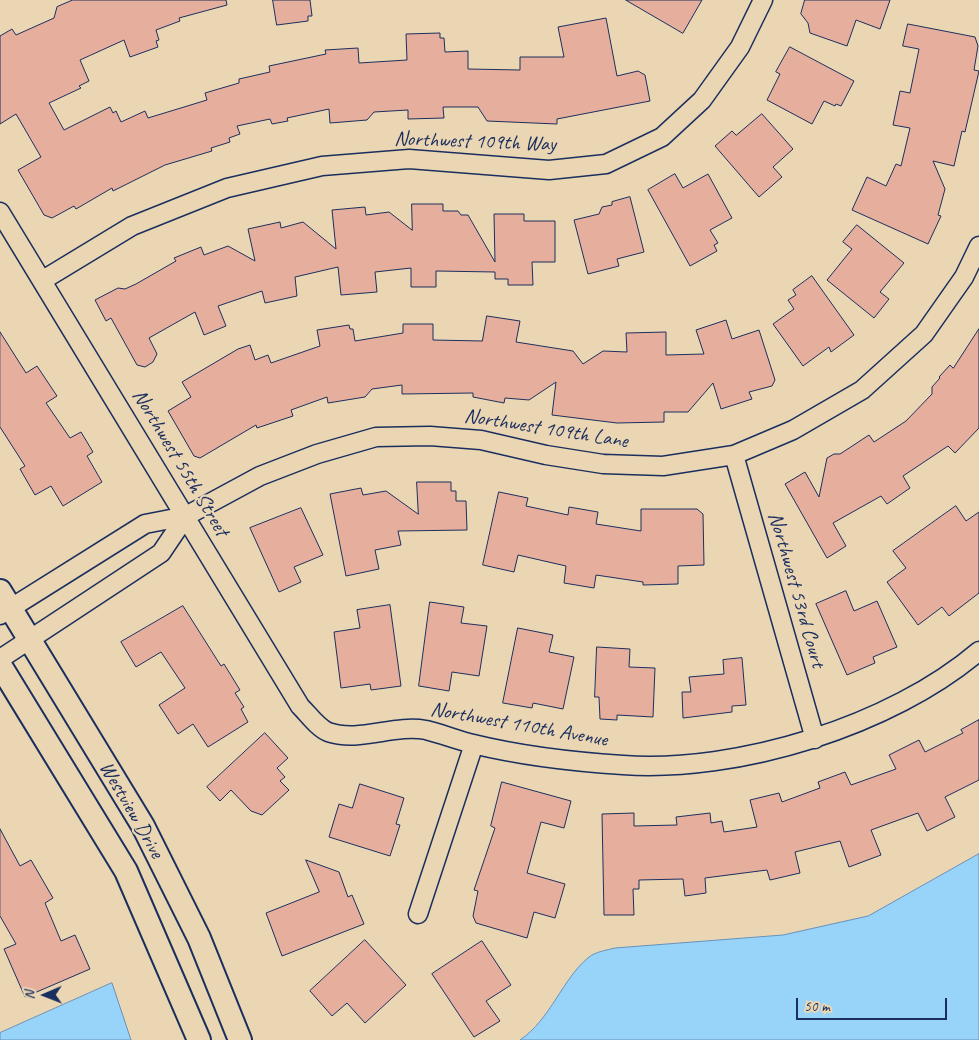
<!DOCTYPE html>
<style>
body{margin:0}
#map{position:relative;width:979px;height:1040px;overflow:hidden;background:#ebd6b4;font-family:Caveat,sans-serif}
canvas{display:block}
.north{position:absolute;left:20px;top:970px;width:50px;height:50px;-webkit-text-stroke:4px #ebd6b4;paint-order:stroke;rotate:269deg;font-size:14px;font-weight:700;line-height:20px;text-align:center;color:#1b2f5e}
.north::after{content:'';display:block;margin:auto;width:18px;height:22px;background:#1b2f5e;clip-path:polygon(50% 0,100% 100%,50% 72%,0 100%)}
.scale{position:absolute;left:796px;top:998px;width:151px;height:22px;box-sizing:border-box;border:2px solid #1b2f5e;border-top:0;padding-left:6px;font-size:15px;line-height:18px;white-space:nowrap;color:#1b2f5e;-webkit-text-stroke:4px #ebd6b4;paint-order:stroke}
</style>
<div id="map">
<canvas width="979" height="1040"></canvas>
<div class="north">N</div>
<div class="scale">50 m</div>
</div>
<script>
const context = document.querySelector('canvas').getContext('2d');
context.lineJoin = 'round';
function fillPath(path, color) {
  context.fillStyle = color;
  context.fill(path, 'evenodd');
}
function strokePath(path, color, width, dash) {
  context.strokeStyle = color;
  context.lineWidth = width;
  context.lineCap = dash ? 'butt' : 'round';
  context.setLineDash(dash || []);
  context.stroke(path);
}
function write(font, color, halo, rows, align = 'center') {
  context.font = font + ' Caveat,sans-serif';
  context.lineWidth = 4.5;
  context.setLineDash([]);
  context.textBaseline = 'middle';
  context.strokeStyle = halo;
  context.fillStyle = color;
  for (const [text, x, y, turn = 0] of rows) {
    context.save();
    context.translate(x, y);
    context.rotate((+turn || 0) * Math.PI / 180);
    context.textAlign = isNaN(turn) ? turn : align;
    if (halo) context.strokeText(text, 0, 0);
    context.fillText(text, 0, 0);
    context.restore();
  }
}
const water = new Path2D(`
 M979,854V1040H520C551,1019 562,979 589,957C595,952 607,950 615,948L783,935L868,916Z
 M112,983L131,1040H0V1033Z`);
fillPath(water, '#98d3f9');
strokePath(water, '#6691bb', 1);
const building = new Path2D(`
 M73,0H226L227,5L179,18L180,21L156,30L159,40L156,41L158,47L130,57L124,40L80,60L89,81L79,86L81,88L49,103L64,130L110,107L113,113L116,111L121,122L145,111L148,118L207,100L205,93L239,83V79L270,72L269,66L326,54L325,50L358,48L359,63L407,60L406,34L440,33V38H444L445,52L468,51V69L520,70V57H564L558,27L606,18L617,76L638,71L645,75L650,101L557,119V124L487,121L478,107H443L444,118L408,119V110L374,112L367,120L330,123L329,109L287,118L288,121L272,124L270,119L237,126L240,134L229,138L230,142L211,148L212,151L165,165L113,191L112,188L76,209L74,206L52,218L44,215L18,170L41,157L16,114L0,124V36L12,29L16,35L54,18L57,7Z
 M273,0H310L312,16H308V21L277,25Z
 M626,0H702L683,33Z
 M805,0H890L880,29L856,20L847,46L810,33L808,23L801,14Z
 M908,24L975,37L978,46L974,70L979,71L965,132L962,131L954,166L933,161L945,189L938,215L941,216L928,244L852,210L867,177L886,186L896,164L901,166L910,128L893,125L900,91L910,93L919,49L903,46Z
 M790,47L854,81L841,106L836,104L835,106L824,101L812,124L767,100L780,74L776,72Z
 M762,114L793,149L773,167L782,177L759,197L715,146L732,131L736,135Z
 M675,174L683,188L708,174L732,218L710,230L718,243L714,245L717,251L690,266L648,190Z
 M630,197L644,252L617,259L619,266L588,274L574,220L599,214L602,207L612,205V202Z
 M412,204H443V211H458L461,215H468L495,262L494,214H524V221H555V262H532L533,285H508V279H495V272L436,271V287H411V268L375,272L377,292L341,295L338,267L295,277L297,296L265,303L262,291L218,306L226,326L204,335L195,312L149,338L157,354L153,362L145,367L137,365L111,318L106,321L95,300L118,288L125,289L136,284L176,261L174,258L201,247L204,255L228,246L255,261L248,229L280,222L281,228L303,222L336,249L332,210L365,207L366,215L389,212L412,230Z
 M857,225L904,263L880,292L889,299L874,318L827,280L852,249L843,242Z
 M812,276L854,335L831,352L829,347L803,366L773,324L794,309L788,300L796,295L793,290Z
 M487,316L520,321L516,342L573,351L583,364L603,351L627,352L626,333L666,332V355L704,354L696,330L726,320L732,339L759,330L775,380L772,386L749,392L752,399L721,409L713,383L688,412H664V422L617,423L552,415L556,382L529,400L505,398L504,403L473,397V393L402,394V385L372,389L365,397L328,403L327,397L291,410L293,416L257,428L256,425L200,458L194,456L168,411L191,397L182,382L238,349L250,345L255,360L268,355L271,363L320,346L317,330L349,325L350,329H353L355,341L403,333V324H433V340L482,341Z
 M979,329V428L955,453L948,446L903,476L910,488L887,504L881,496L833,523L846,546L827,558L785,484L805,472L819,497L827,458L834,454H840L869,435L874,442L906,421L932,394V387L940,378L939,377L950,365L953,368Z
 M0,332L26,373L37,366L57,396L46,403L70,438L81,432L93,452L87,456L102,482L63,506L51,486L35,495L20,469L25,466L0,427Z
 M417,482H451V491H456V501H466L467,530L398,531L401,545L375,550L379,569L346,576L330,494L361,488L363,495L386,491L418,514Z
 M499,492L528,498L526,506L568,515L569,507L598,512L596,524L641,531V509H697L703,514L704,565L678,566V584L643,585V582L596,575L594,588L564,583L566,566L518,555L514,572L483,565Z
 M956,506L966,521L979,512V593L949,616L942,607L918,625L887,582L906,568L893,551Z
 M301,508L323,555L294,567L301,582L279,592L250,528Z
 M846,591L854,611L877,601L897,647L873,657L875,663L847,675L816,604Z
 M430,602L464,607L461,623L487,626L479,676L452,672L449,691L419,686Z
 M390,605L401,686L371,690L370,684L341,688L334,632L360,628L357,610Z
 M183,606L221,666L224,664L240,690L235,693L244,707L241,709L248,722L208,747L193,724L178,734L159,705L185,688L161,652L136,667L121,642Z
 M518,628L553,635L549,652L574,657L563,709L533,703L532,708L503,703Z
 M597,647L630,649L629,667L655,668L653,717L617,715V720L600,719L599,697H595Z
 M742,658L746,705L732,706V712L683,718L682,692H691L689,677L724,674L723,660Z
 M979,720V780L945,797L955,817L927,831L918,813L871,830L881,855L849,867L840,841L795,852L800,873L770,880L767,870L705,878L706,893L685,896L683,879L639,880V889H633L634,915H604L602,814L634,813V826L677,825L676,817L710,813L711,823L722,821L724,832L757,827L750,800L779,793L782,802L820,788L818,782L845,772L851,785L896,769L889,755L919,740L925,752L963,733L961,730Z
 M265,733L288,758L277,768L285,777L280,781L289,790L262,815L251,811L231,790L220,801L207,787Z
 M502,782L571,801L564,828L541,822L527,873L565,884L555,918L534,912L527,938L476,923L473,916L478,891L474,890L495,828L491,826Z
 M360,784L404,798L396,824L400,825L390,856L329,837L339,804L352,808Z
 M0,829L20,866L31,860L53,898L45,903L61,941L75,935L90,969L25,997L4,949L16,944L0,916Z
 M306,860L339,872L348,897L352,895L364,924L282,956L266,913L319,892Z
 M365,940L406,985L365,1023L347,1003L332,1016L310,991Z
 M482,941L511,985L486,1001L500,1021L474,1037L432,974Z`);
fillPath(building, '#e6ae9c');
strokePath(building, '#1b2f5e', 1);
const minor = new Path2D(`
 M0,212L300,706C308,714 318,728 328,732C360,743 393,724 426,730C442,734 457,740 473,744C518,755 576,762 623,765C738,773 891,726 979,651
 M43,280L132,226L227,188L322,166L409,159L549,170L606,164L662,137L702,100L740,47L763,0
 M734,455L815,739
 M0,615L145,524L186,516L260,476L317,454L376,437L430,436L481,440L546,455L603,464L663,466L734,455L793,430L862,390L924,334L964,277L979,246
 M0,659L161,553L186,516
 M418,914L474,744`);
const tertiary = new Path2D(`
 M0,591L143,826L199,938L240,1040
 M0,665L126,871L199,1040`);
strokePath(minor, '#1b2f5e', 21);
strokePath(tertiary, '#1b2f5e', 26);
strokePath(minor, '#ebd6b4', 18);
strokePath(tertiary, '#ebd6b4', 22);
write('21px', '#1b2f5e', '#ebd6b4', [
 ["Northwest 109th Way",475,142,2],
 ["Northwest 109th Lane",546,429,9],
 ["Northwest 55th Street",180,463,59],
 ["Northwest 53rd Court",796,590,74],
 ["Northwest 110th Avenue",519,725,10],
 ["Westview Drive",131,810,60]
]);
</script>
